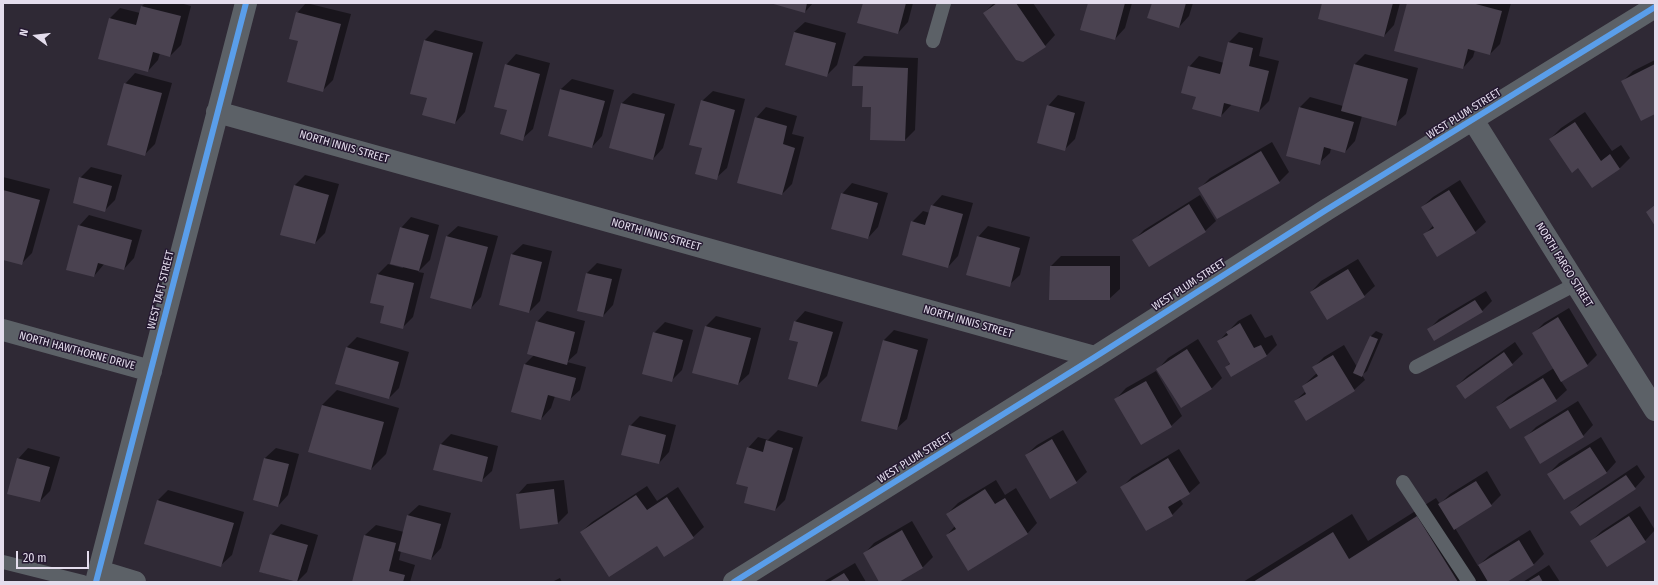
<!DOCTYPE html>
<style>
body{margin:0}
#map{position:relative;width:1658px;height:585px;overflow:hidden;background:#2f2935;font-family:"Fira Sans Condensed",sans-serif}
canvas{display:block}
.frame{position:absolute;inset:0;border:4px solid #e4dded;pointer-events:none}
.north{position:absolute;left:16px;top:16px;width:40px;height:40px;-webkit-text-stroke:3px #251931;paint-order:stroke;rotate:285deg;font-size:11px;font-weight:700;line-height:16px;text-align:center;color:#e4dded}
.north::after{content:'';display:block;margin:auto;width:14px;height:18px;background:#e4dded;clip-path:polygon(50% 0,100% 100%,50% 72%,0 100%)}
.scale{position:absolute;left:16px;top:551px;width:73px;height:18px;box-sizing:border-box;border:2px solid #e4dded;border-top:0;padding-left:5px;font-size:12px;line-height:14px;white-space:nowrap;color:#e4dded;-webkit-text-stroke:3px #251931;paint-order:stroke}
</style>
<div id="map">
<canvas width="1658" height="585"></canvas>
<div class="frame"></div>
<div class="north">N</div>
<div class="scale">20 m</div>
</div>
<script>
const context = document.querySelector('canvas').getContext('2d');
context.lineJoin = 'round';
function fillPath(path, color) {
  context.fillStyle = color;
  context.fill(path, 'evenodd');
}
function strokePath(path, color, width, dash) {
  context.strokeStyle = color;
  context.lineWidth = width;
  context.lineCap = dash ? 'butt' : 'round';
  context.setLineDash(dash || []);
  context.stroke(path);
}
function write(font, color, halo, rows, align = 'center') {
  context.font = font + ' "Fira Sans Condensed",sans-serif';
  context.lineWidth = 3;
  context.setLineDash([]);
  context.textBaseline = 'middle';
  context.strokeStyle = halo;
  context.fillStyle = color;
  for (const [text, x, y, turn = 0] of rows) {
    context.save();
    context.translate(x, y);
    context.rotate((+turn || 0) * Math.PI / 180);
    context.textAlign = isNaN(turn) ? turn : align;
    if (halo) context.strokeText(text, 0, 0);
    context.fillText(text, 0, 0);
    context.restore();
  }
}
fillPath(new Path2D(`
 M145,3H180L191,6L181,45L170,56L160,53L158,60L148,71L110,18L120,8L140,13L142,6Z
 M306,3L351,14L333,80L322,91L297,13Z
 M772,3H813L805,12Z
 M864,3H913L908,22L898,33Z
 M994,3H1033L1055,35L1045,46L984,13Z
 M1089,3H1132L1125,28L1115,39Z
 M1153,3H1193L1189,16L1179,27Z
 M1323,3H1400L1394,25L1384,36Z
 M1408,3H1511L1500,44L1490,54L1475,50L1473,57L1463,68Z
 M805,22L846,33L837,65L827,75L794,32Z
 M435,30L483,42L465,112L455,123L428,98L425,40Z
 M1239,32L1263,38L1259,56L1279,61L1269,101L1259,111L1232,104L1221,116L1197,96L1189,67L1199,56L1224,63L1229,42Z
 M516,54L550,63L533,129L522,139L508,109L506,65Z
 M1365,54L1418,68L1406,114L1395,124L1362,116L1355,141L1345,152L1331,148L1330,153L1319,163L1300,107L1310,97L1343,106L1355,64Z
 M864,56L918,58L915,130L905,140L864,85L854,66Z
 M1655,60V113L1623,81L1633,71Z
 M135,73L172,83L155,144L145,154L125,84Z
 M572,79L614,90L602,136L592,147L549,135L561,89Z
 M713,91L745,99L727,168L716,178L703,147L702,101Z
 M633,93L675,104L663,148L653,159L610,148L622,103Z
 M1058,95L1085,102L1075,139L1064,150L1048,106Z
 M766,107L797,116L792,134L804,137L792,184L782,194L756,118Z
 M1585,112L1612,151L1621,145L1630,158L1620,168L1592,187L1579,166L1550,139L1561,128Z
 M1272,142L1289,172L1279,182L1200,188L1210,178Z
 M91,167L122,175L115,200L105,210L80,178Z
 M305,175L339,184L325,233L315,243L295,185Z
 M3,177L50,189L32,253L21,264L3,259Z
 M1460,180L1486,222L1475,232L1424,235L1433,226L1422,207L1433,197Z
 M852,183L888,193L878,227L868,238L842,194Z
 M942,195L973,203L958,256L948,267L912,222L923,211L930,213L932,206Z
 M1200,195L1216,221L1205,231L1134,240L1144,230Z
 M89,215L142,230L134,258L124,269L105,263L94,276L79,226Z
 M411,217L439,225L430,260L418,272L424,273L413,317L403,327L385,306L377,275L388,264L403,268L401,228Z
 M458,226L498,236L481,297L471,308L431,297L447,236Z
 M988,226L1030,237L1020,275L1009,285L978,237Z
 M523,244L552,251L540,301L529,312L512,254Z
 M1061,256H1120V289L1109,299L1051,266Z
 M1358,259L1375,286L1364,296L1311,292L1321,281Z
 M597,263L622,269L613,305L603,316L586,274Z
 M1486,291L1492,301L1482,311L1428,330L1439,319Z
 M1569,308L1597,355L1587,365L1561,381L1567,390L1556,400L1497,407L1508,397L1554,368L1533,334L1544,323Z
 M547,311L585,321L577,353L567,362L586,367L580,390L569,400L555,396L551,408L541,419L525,364L534,355L537,322Z
 M805,311L843,322L827,376L817,386L800,341L795,322Z
 M1251,314L1265,338L1272,335L1277,345L1267,355L1231,376L1226,367L1230,363L1218,342L1238,321Z
 M716,316L761,328L749,374L738,384L706,326Z
 M665,322L693,330L682,370L671,381L654,333Z
 M894,330L928,339L907,419L896,429L883,341Z
 M1376,331L1383,334L1367,371L1362,375L1365,380L1354,390L1295,401L1306,391L1303,386L1317,373L1314,367L1324,357L1344,345L1357,367L1371,336Z
 M357,337L409,352L399,388L389,398L347,347Z
 M1198,339L1222,378L1212,388L1182,407L1158,369L1168,358Z
 M1515,342L1523,354L1512,364L1457,386L1467,376Z
 M1156,371L1182,416L1171,426L1141,443L1116,399L1126,388Z
 M337,390L399,408L386,454L371,469L322,405Z
 M1578,401L1593,425L1583,436L1525,438L1536,427Z
 M640,416L676,425L669,452L659,463L630,426Z
 M778,430L803,437L785,500L775,510L750,487L748,448L758,437L768,440Z
 M1063,430L1087,472L1076,482L1026,455L1037,445Z
 M451,434L498,446L492,471L481,481L441,444Z
 M1601,437L1616,462L1606,473L1548,474L1559,463Z
 M28,448L60,457L50,491L40,501L18,459Z
 M276,448L299,454L288,495L278,506L254,499L265,458Z
 M1179,449L1200,483L1189,493L1180,499L1183,504L1172,515L1121,488L1132,477Z
 M1637,465L1645,477L1635,488L1571,512L1582,502Z
 M1487,471L1501,495L1491,505L1455,528L1478,566L1490,555L1530,530L1544,554L1533,565L1505,582H1243L1352,514L1368,541L1436,498L1440,504L1450,494Z
 M564,480L568,513L558,523L521,528L517,495L527,484Z
 M996,480L1005,495L1016,488L1037,523L1027,534L947,535L955,526L947,514L958,503Z
 M647,486L657,501L678,487L704,527L693,537L657,545L581,532L592,522Z
 M168,490L244,512L232,555L221,565L158,500Z
 M419,505L451,513L441,548L431,559L401,551L399,560L415,565L410,582H353L365,535L376,525L404,532L408,515Z
 M1640,506L1655,530L1645,541H1591L1602,531Z
 M912,521L933,557L923,567L897,582H880L864,554L874,543Z
 M281,524L318,535L307,572L297,582L260,572L271,535Z
 M855,563L866,582H823Z
 M1549,565L1560,582H1523Z
 M560,578L562,582H552Z`), '#0007');
fillPath(new Path2D(`
 M770,3H807L805,13Z
 M863,3H906L898,34L857,23Z
 M997,3H1016L1046,47L1023,62L1016,60L983,13Z
 M1088,3H1125L1115,40L1080,30Z
 M1152,3H1186L1179,28L1147,18Z
 M1322,3H1393L1384,37L1318,19Z
 M1407,3H1472L1502,11L1490,55L1468,49L1463,69L1394,51Z
 M141,6L181,16L170,57L153,52L148,72L98,59L109,18L136,25Z
 M296,12L341,24L323,92L287,82L298,41L289,39Z
 M794,32L836,43L827,77L785,65Z
 M424,40L473,53L455,124L422,115L427,98L410,94Z
 M1228,42L1253,48L1249,66L1269,71L1259,112L1224,103L1221,117L1192,109L1196,97L1181,93L1188,66L1220,74Z
 M505,64L540,74L523,141L500,134L507,110L494,107Z
 M1354,64L1408,79L1396,126L1341,111Z
 M1655,64V114L1641,121L1621,81Z
 M853,66L908,68L905,141L870,140L871,107H862L863,86H852Z
 M124,83L162,93L145,156L107,145Z
 M560,89L605,101L592,148L548,136Z
 M701,100L735,110L717,180L695,174L702,148L689,145Z
 M621,103L665,114L653,160L609,148Z
 M1047,105L1075,113L1065,151L1037,143Z
 M1299,107L1354,122L1345,153L1324,147L1320,165L1286,156Z
 M755,117L787,126L783,144L795,148L782,195L737,183Z
 M1575,122L1601,161L1610,154L1620,169L1592,188L1578,168L1572,173L1549,139Z
 M1261,151L1280,183L1217,219L1198,188Z
 M79,177L112,186L105,212L73,203Z
 M294,185L329,195L315,244L280,235Z
 M3,190L40,200L22,265L3,260Z
 M1449,190L1476,233L1437,257L1423,234L1434,228L1421,207Z
 M841,193L878,203L868,239L831,229Z
 M1189,204L1206,232L1149,267L1132,240Z
 M931,205L963,214L948,268L902,255L911,221L925,225Z
 M1655,205V226L1646,212Z
 M78,225L132,240L124,270L98,263L94,277L66,270Z
 M400,227L429,235L419,271L390,264Z
 M446,236L488,247L471,309L430,298Z
 M977,236L1020,248L1010,287L966,275Z
 M511,254L542,262L529,313L499,305Z
 M1050,266H1110V300H1049Z
 M1348,269L1365,297L1327,320L1310,292Z
 M586,273L612,279L603,317L577,311Z
 M377,274L414,283L403,329L380,323L384,306L370,303Z
 M1475,300L1483,312L1434,341L1427,329Z
 M1558,317L1588,366L1561,382L1532,333Z
 M536,321L575,332L567,365L527,354Z
 M794,321L833,332L817,387L788,379L798,342L789,340Z
 M1240,323L1254,348L1261,345L1267,356L1231,377L1225,367L1230,364L1217,341L1228,335L1226,332Z
 M705,326L751,338L738,385L692,373Z
 M653,332L683,340L672,382L642,374Z
 M1370,336L1378,339L1362,377L1353,373Z
 M883,340L918,350L897,430L861,421Z
 M346,347L399,362L389,399L335,384Z
 M1187,349L1212,389L1181,408L1156,369Z
 M1504,352L1513,365L1465,399L1456,386Z
 M1333,355L1355,391L1306,421L1294,401L1306,394L1302,386L1318,376L1312,367Z
 M524,364L576,378L570,401L548,395L541,420L511,412Z
 M1543,378L1557,401L1510,429L1496,407Z
 M1146,381L1172,427L1141,445L1114,399Z
 M322,405L384,422L371,470L308,452Z
 M1568,410L1584,437L1540,464L1524,437Z
 M629,425L666,435L659,464L621,455Z
 M1052,439L1077,483L1050,499L1025,455Z
 M766,440L793,448L775,511L744,503L748,487L736,484L747,447L763,452Z
 M440,444L488,457L482,482L433,470Z
 M1590,447L1607,473L1564,500L1547,474Z
 M17,458L50,467L40,502L7,494Z
 M264,458L289,464L278,507L253,500Z
 M1168,458L1190,494L1168,507L1173,516L1146,531L1120,487Z
 M1626,475L1636,489L1580,526L1570,512Z
 M1476,481L1492,506L1454,530L1438,504Z
 M554,489L558,524L520,529L516,494Z
 M985,489L995,504L1005,498L1028,534L968,571L946,535L956,529L946,514Z
 M636,495L647,510L667,497L694,538L664,557L657,546L609,577L580,532Z
 M157,500L234,523L221,567L144,544Z
 M407,515L441,524L431,560L398,551Z
 M1417,516L1458,582H1253L1333,532L1349,559Z
 M1629,516L1646,542L1607,567L1590,541Z
 M902,530L923,568L899,582H879L863,553Z
 M270,534L308,545L297,582L259,572Z
 M364,535L396,543L389,571L405,575L403,582H352Z
 M1519,540L1534,565L1507,582H1488L1478,565Z
 M844,573L850,582H829Z
 M1539,575L1543,582H1527Z`), '#4a4250');
strokePath(new Path2D(`
 M933,41L944,3
 M1416,367L1576,284
 M1403,482L1469,582
 M3,562L83,582`), '#5c6167', 14);
strokePath(new Path2D(`
 M217,112L1095,357
 M1473,120L1655,410
 M3,330L151,371
 M99,571L135,582
 M96,582L246,3
 M734,582L1095,357L1326,210L1655,7`), '#5c6167', 22);
strokePath(new Path2D(`
 M96,582L246,3
 M734,582L1095,357L1326,210L1655,7`), '#5a9eea', 6);
write('11px', '#e4dded', '#251931', [
 ["WEST PLUM STREET",1464,114,-32],
 ["NORTH INNIS STREET",344,147,16],
 ["NORTH INNIS STREET",656,235,16],
 ["NORTH FARGO STREET",1564,265,58],
 ["WEST PLUM STREET",1189,285,-33],
 ["WEST TAFT STREET",161,290,-76],
 ["NORTH INNIS STREET",968,322,16],
 ["NORTH HAWTHORNE DRIVE",77,351,15],
 ["WEST PLUM STREET",915,458,-32]
]);
</script>
